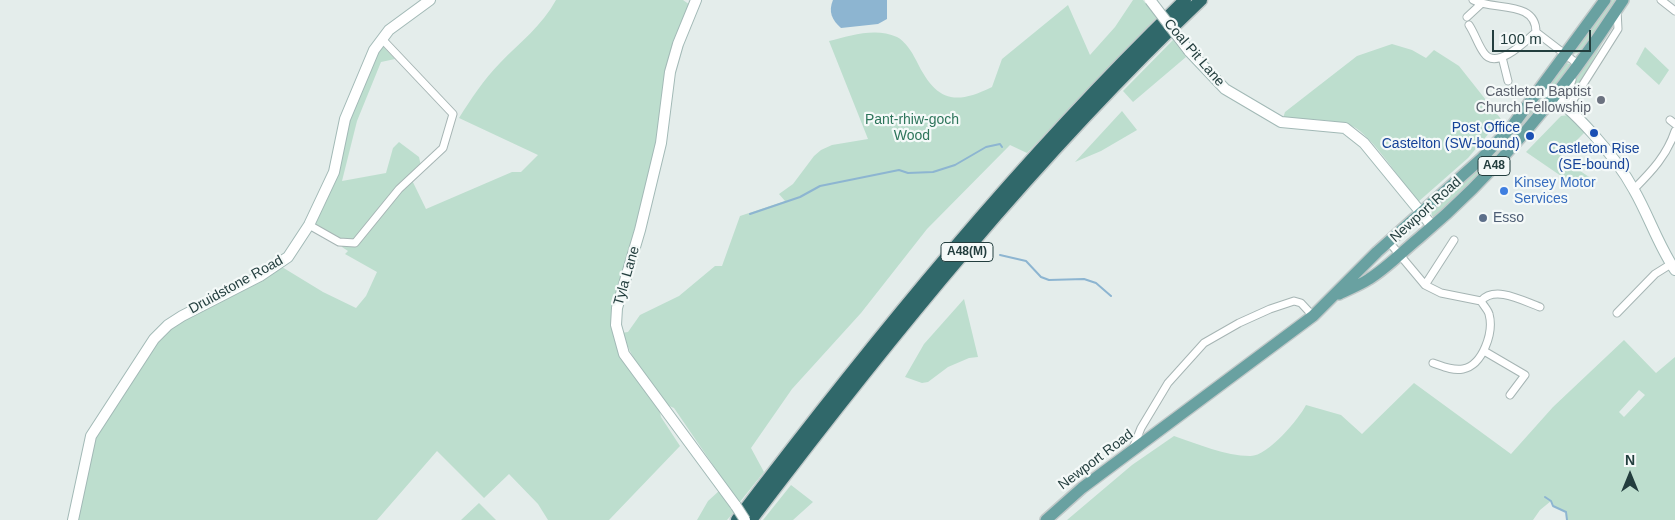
<!DOCTYPE html>
<style>
body{margin:0}
#map{position:relative;width:1675px;height:520px;overflow:hidden;background:#e4edeb;font-family:Helvetica,sans-serif}
canvas{display:block}
.north{position:absolute;left:1605px;top:450px;width:50px;height:50px;-webkit-text-stroke:4px #f4f9f8;paint-order:stroke;rotate:0deg;font-size:14px;font-weight:700;line-height:20px;text-align:center;color:#233e3e}
.north::after{content:'';display:block;margin:auto;width:18px;height:22px;background:#233e3e;clip-path:polygon(50% 0,100% 100%,50% 72%,0 100%)}
.scale{position:absolute;left:1492px;top:30px;width:99px;height:22px;box-sizing:border-box;border:2px solid #233e3e;border-top:0;padding-left:6px;font-size:15px;line-height:18px;white-space:nowrap;color:#233e3e;-webkit-text-stroke:4px #f4f9f8;paint-order:stroke}
</style>
<div id="map">
<canvas width="1675" height="520"></canvas>
<div class="north">N</div>
<div class="scale">100 m</div>
</div>
<script>
const context = document.querySelector('canvas').getContext('2d');
context.lineJoin = 'round';
function fillPath(path, color) {
  context.fillStyle = color;
  context.fill(path, 'evenodd');
}
function strokePath(path, color, width, dash) {
  context.strokeStyle = color;
  context.lineWidth = width;
  context.lineCap = dash ? 'butt' : 'round';
  context.setLineDash(dash || []);
  context.stroke(path);
}
function write(font, color, halo, rows, align = 'center') {
  context.font = font + ' Helvetica,sans-serif';
  context.lineWidth = 4.5;
  context.setLineDash([]);
  context.textBaseline = 'middle';
  context.strokeStyle = halo;
  context.fillStyle = color;
  for (const [text, x, y, turn = 0] of rows) {
    context.save();
    context.translate(x, y);
    context.rotate((+turn || 0) * Math.PI / 180);
    context.textAlign = isNaN(turn) ? turn : align;
    if (halo) context.strokeText(text, 0, 0);
    context.fillText(text, 0, 0);
    context.restore();
  }
}
fillPath(new Path2D(`
 M556,0H683L690,5L612,328L659,408L661,417L680,446L609,520H548L538,504L509,474L484,498L437,451L377,520H76L95,437L154,347L177,323L282,267L323,292L356,308L366,296L377,272L345,254L348,251L342,247L340,238L314,224L349,120L381,44L395,59L381,62L357,121L342,181L386,173L393,148L399,142L419,157L421,166L409,174L426,209L512,172H521L538,155L459,118C471,99 484,79 500,63C520,42 542,26 556,0Z
 M1133,0H1143L1158,17L1027,153L1010,145L927,229L861,313L792,389L751,448L764,472L739,503L674,408L667,405L637,365L621,333L628,332L640,315L679,296L715,266H722L740,216L785,201L779,194L793,184L814,156L821,150L832,145L868,139L829,41C850,36 875,27 897,37C905,41 912,52 916,60C935,99 952,107 992,87L1002,59L1068,5L1090,55L1115,27Z
 M1612,0H1619L1578,53L1571,54V50Z
 M1611,27L1579,86L1569,96L1571,85Z
 M1173,40L1186,57L1133,102L1123,91Z
 M1392,44L1412,50L1426,58L1434,50L1459,66L1501,119L1468,158L1418,202C1403,184 1371,134 1352,126C1331,118 1305,120 1283,118L1285,112L1357,56Z
 M1645,47L1669,70L1659,85L1636,64Z
 M1563,62L1570,64V68L1556,87H1552L1549,83Z
 M1541,98L1544,101C1510,141 1475,180 1436,216H1432L1431,212L1493,154Z
 M1122,111L1137,130L1101,151L1075,162Z
 M1569,115L1585,132L1560,157L1589,177L1580,189L1526,152L1561,116Z
 M964,299L978,357L969,358L948,367L928,382L922,383L905,377L924,344Z
 M1624,340L1656,373L1675,357V520H1567L1566,512L1553,506L1551,501L1540,510L1533,520H1067L1132,465L1174,436C1198,444 1225,456 1250,456C1267,457 1299,419 1306,405L1341,415L1362,434L1414,383L1511,454L1553,407ZM1639,390L1645,395L1624,417L1619,412Z
 M791,485L813,502L793,520H763Z
 M719,491L734,512L727,520H697L708,501Z
 M479,503L496,520H461Z`), '#bddece');
fillPath(new Path2D(`
 M833,0H887V19L878,24L841,28C832,20 828,12 833,0Z`), '#8db5d1');
strokePath(new Path2D(`
 M750,214L800,197L820,186L899,170L908,173L933,172L955,165L986,147L1000,144L1002,147
 M1000,255L1026,261L1041,277L1049,280L1084,279L1096,283L1111,296
 M1545,497L1551,501L1553,506L1566,512L1567,520`), '#8db5d1', 2);
const street = new Path2D(`
 M1473,0C1494,11 1536,0 1536,32L1579,65
 M1661,0L1675,11
 M1467,17L1481,4
 M1469,25C1475,34 1478,45 1484,53C1496,71 1526,41 1536,32
 M1502,57L1508,81
 M1568,108L1618,29L1617,10
 M1568,108L1565,99L1572,80
 M1670,120L1675,124
 M1634,189C1652,171 1667,155 1675,131
 M309,225L339,242L355,243L399,189L443,148L453,114L382,39
 M1389,242L1425,285L1441,293L1481,301C1495,285 1523,301 1540,307
 M1425,285L1454,240
 M1617,313L1655,274L1671,264
 M1484,351L1525,375L1510,395
 M1433,363C1442,366 1452,371 1463,369C1483,365 1494,332 1489,314C1488,310 1483,305 1481,301
 M1133,448L1141,428L1168,383L1204,343L1239,323L1270,309L1294,301L1301,303L1313,316`);
const secondary = new Path2D(`
 M696,0L678,44L670,72L661,143L640,230L617,308L616,325L624,354L736,506
 M1189,51L1225,89L1281,122L1345,128L1364,143L1432,226
 M1541,88C1574,108 1616,157 1634,190C1649,216 1658,245 1675,270
 M73,520L91,436L154,339L168,325L182,316L260,276L288,257L309,225L334,172L345,119L374,50L389,30L430,0`);
const primary = new Path2D(`
 M1339,294C1349,289 1360,285 1369,279C1387,268 1403,251 1419,238C1500,170 1566,88 1623,0
 M1046,520L1082,488L1313,316L1377,252L1482,158L1513,125L1605,0`);
const highway = new Path2D(`
 M737,520C875,338 1021,159 1185,0
 M751,520C889,338 1035,158 1201,0`);
strokePath(street, '#a6b5b4', 9);
strokePath(secondary, '#a2b9b6', 12);
strokePath(primary, '#c1c9c9', 14);
strokePath(highway, '#c1c9c9', 15);
strokePath(street, '#fff', 7);
strokePath(secondary, '#fff', 10);
strokePath(primary, '#69a1a1', 11);
strokePath(highway, '#30686a', 12);
const secondaryBridge = new Path2D(`
 M1150,0L1189,51
 M736,506L745,520`);
strokePath(secondaryBridge, '#a2b9b6', 12, []);
strokePath(secondaryBridge, '#fff', 10);
for (const [x, y, r, color] of [
 [1601,100,5,"#6b7280"],
 [1594,133,5,"#1a4fb4"],
 [1530,136,5,"#1a4fb4"],
 [1504,191,5,"#3f7fe0"],
 [1483,218,5,"#5c6f8a"]
]) {
  const dot = new Path2D();
  dot.arc(x, y, r, 0, 2 * Math.PI);
  context.fillStyle = color;
  context.fill(dot);
  strokePath(dot, '#f4f9f8', 2);
}
for (const [x, y, w] of [
 [1494,166,32],
 [967,252,52]
]) {
  const box = new Path2D();
  box.roundRect(x - w / 2, y - 9.5, w, 19, 4);
  context.fillStyle = '#f4f9f8';
  context.fill(box);
  strokePath(box, '#233e3e', 1);
}
write('bold 12px', '#233e3e', null, [
 ["A48",1494,166],
 ["A48(M)",967,252]
]);
write('14px', '#233e3e', '#f4f9f8', [
 ["Coal Pit Lane",1194,53,49],
 ["Newport Road",1426,210,-42],
 ["Tyla Lane",627,276,-74],
 ["Druidstone Road",236,285,-29],
 ["Newport Road",1096,460,-37]
]);
write('14px', '#5b616d', '#f4f9f8', [
 ["Castleton Baptist",1591,92],
 ["Church Fellowship",1591,108]
], 'right');
write('14px', '#2e755b', '#f4f9f8', [
 ["Pant-rhiw-goch",912,120],
 ["Wood",912,136]
]);
write('14px', '#164399', '#f4f9f8', [
 ["Post Office",1520,128],
 ["Castelton (SW-bound)",1520,144],
 ["Castleton Rise",1594,149,"center"],
 ["(SE-bound)",1594,165,"center"]
], 'right');
write('14px', '#366cbe', '#f4f9f8', [
 ["Kinsey Motor",1514,183],
 ["Services",1514,199]
], 'left');
write('14px', '#4e5e75', '#f4f9f8', [
 ["Esso",1493,218]
], 'left');
</script>
